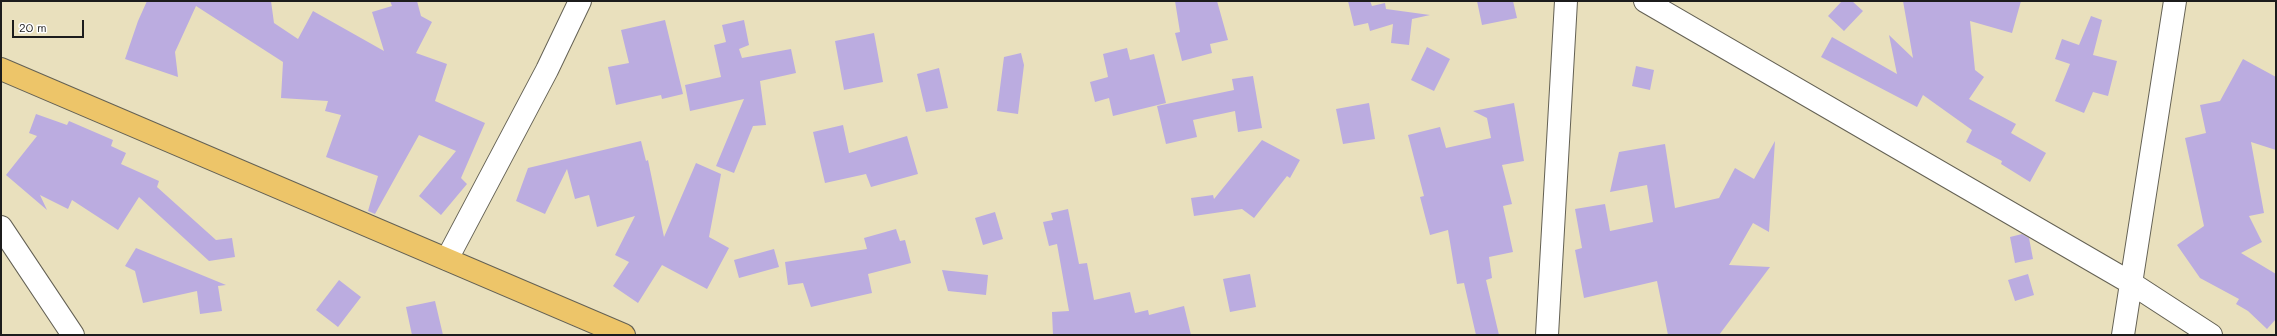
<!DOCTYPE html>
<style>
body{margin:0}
#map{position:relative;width:2277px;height:336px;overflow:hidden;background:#e9e0bd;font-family:Mali,sans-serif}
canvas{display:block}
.frame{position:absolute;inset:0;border:2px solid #1c1c1c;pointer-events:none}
.scale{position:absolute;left:12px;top:20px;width:72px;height:18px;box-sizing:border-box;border:2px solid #1c1c1c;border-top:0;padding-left:5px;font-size:12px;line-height:14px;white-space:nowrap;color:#1c1c1c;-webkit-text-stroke:3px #fff;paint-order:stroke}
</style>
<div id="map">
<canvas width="2277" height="336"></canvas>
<div class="frame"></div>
<div class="scale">20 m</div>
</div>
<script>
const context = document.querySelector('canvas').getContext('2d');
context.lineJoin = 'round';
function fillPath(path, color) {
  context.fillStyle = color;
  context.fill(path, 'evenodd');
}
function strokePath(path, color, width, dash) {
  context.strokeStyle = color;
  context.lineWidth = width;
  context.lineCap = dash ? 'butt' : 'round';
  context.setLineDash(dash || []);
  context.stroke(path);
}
fillPath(new Path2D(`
 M147,1H271L274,23L298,39L313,11L384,51L372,12L392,6L390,1H417L421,16L432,22L416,53L447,64L435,101L485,123L461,178L467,184L441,215L419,196L456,151L419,135L375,214L368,211L378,176L326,157L341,115L325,111L328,101L281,98L283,62L196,6L175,52L178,77L125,59L138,21Z
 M1175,1H1217L1228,40L1210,44L1212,53L1182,61L1175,33L1180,32Z
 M1348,1H1370L1372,6L1385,3L1386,9L1430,15L1412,19L1409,45L1391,43L1393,24L1370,31L1368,23L1354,26Z
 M1477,1H1513L1517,18L1482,25Z
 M1842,1H1852L1863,11L1844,31L1828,16Z
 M1903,1H2021L2012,33L1970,21L1975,70L1984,77L1969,99L2016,124L2011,133L2046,153L2030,182L2001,164L2002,161L1966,142L1972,130L1923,95L1917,107L1821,57L1832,37L1897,74L1889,35L1913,58Z
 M2091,16L2102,20L2093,55L2117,61L2108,96L2093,92L2084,113L2055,101L2070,64L2055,59L2062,39L2079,45Z
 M665,20L683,94L662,99L661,95L616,105L608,67L629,63L621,30Z
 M744,20L749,45L739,49L742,58L791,49L796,73L760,81L766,125L753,126L734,173L716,166L744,99L690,111L685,85L721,77L714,45L726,42L722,25Z
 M874,33L883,82L844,90L835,41Z
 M1427,47L1450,59L1434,91L1411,80Z
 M1127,48L1130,60L1154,54L1166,103L1113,116L1109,98L1095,102L1090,82L1108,77L1103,54Z
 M1021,53L1024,65L1018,114L997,111L1004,57Z
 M2243,59L2276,77V150L2251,142L2264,213L2249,216L2262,242L2241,253L2276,274V319L2267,329L2248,311L2236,304L2239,299L2200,278L2177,245L2204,226L2185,138L2206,133L2200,105L2220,101Z
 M1636,66L1654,70L1650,90L1632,86Z
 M939,68L948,108L926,112L917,74Z
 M1253,76L1262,128L1238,132L1235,111L1193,120L1197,137L1166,144L1157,106L1234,90L1232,79Z
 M1369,103L1375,139L1343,144L1336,109Z
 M1514,103L1524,161L1502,165L1512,204L1503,206L1513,252L1489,257L1492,278L1486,280L1499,335H1476L1464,283L1457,284L1448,230L1430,235L1420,197L1424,196L1408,135L1440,127L1446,148L1491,138L1487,118L1473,111Z
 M36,114L67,125L69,121L113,140L111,146L126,153L121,164L159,181L157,187L216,240L232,238L235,257L209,261L139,197L118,230L72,200L68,209L40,195L47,210L6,175L37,136L29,133Z
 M843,125L849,153L907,136L918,174L871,187L866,174L825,183L813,132Z
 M1262,140L1300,160L1290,178L1287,176L1254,218L1242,209L1194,216L1191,198L1213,195L1214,199Z
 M641,141L646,161L648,160L664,237L696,163L721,174L709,237L729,248L707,289L662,265L638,303L613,286L629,262L615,255L635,216L597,227L589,195L575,199L567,169L545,214L516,201L528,168Z
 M1775,141L1769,232L1753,223L1729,265L1770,267L1719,335H1668L1657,281L1584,298L1575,250L1582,248L1575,209L1605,204L1610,231L1653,222L1647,185L1610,192L1619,152L1665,144L1675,208L1719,198L1735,168L1754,179Z
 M1068,209L1079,264L1087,263L1094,300L1130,292L1135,313L1148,310L1149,315L1184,306L1191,335H1053L1052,312L1069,311L1057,244L1049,246L1043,222L1053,220L1051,213Z
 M995,212L1003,239L983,245L975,218Z
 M896,229L900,241L905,240L911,263L868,274L872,293L811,307L803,283L788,285L785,262L867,249L864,238Z
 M2022,234L2029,238L2033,259L2015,263L2010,237Z
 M136,248L226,285L218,286L222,311L200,314L197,291L143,303L135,271L125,266Z
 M774,249L779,267L739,278L734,260Z
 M942,270L988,275L986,295L948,291Z
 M1250,274L1256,307L1230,312L1223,279Z
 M2028,274L2034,295L2015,301L2008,280Z
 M339,280L361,297L338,327L316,310Z
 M435,301L443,335H412L406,307Z`), '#bbace0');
const minor = new Path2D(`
 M1645,1L2131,283L2211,335
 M1,227L73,335
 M447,259L547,70L580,1
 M1547,335L1566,1
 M2123,335L2175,1`);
const major = new Path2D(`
 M1,69L624,335`);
strokePath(minor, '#646154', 24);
strokePath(major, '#646154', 24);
strokePath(minor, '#fff', 22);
strokePath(major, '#edc569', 22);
</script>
